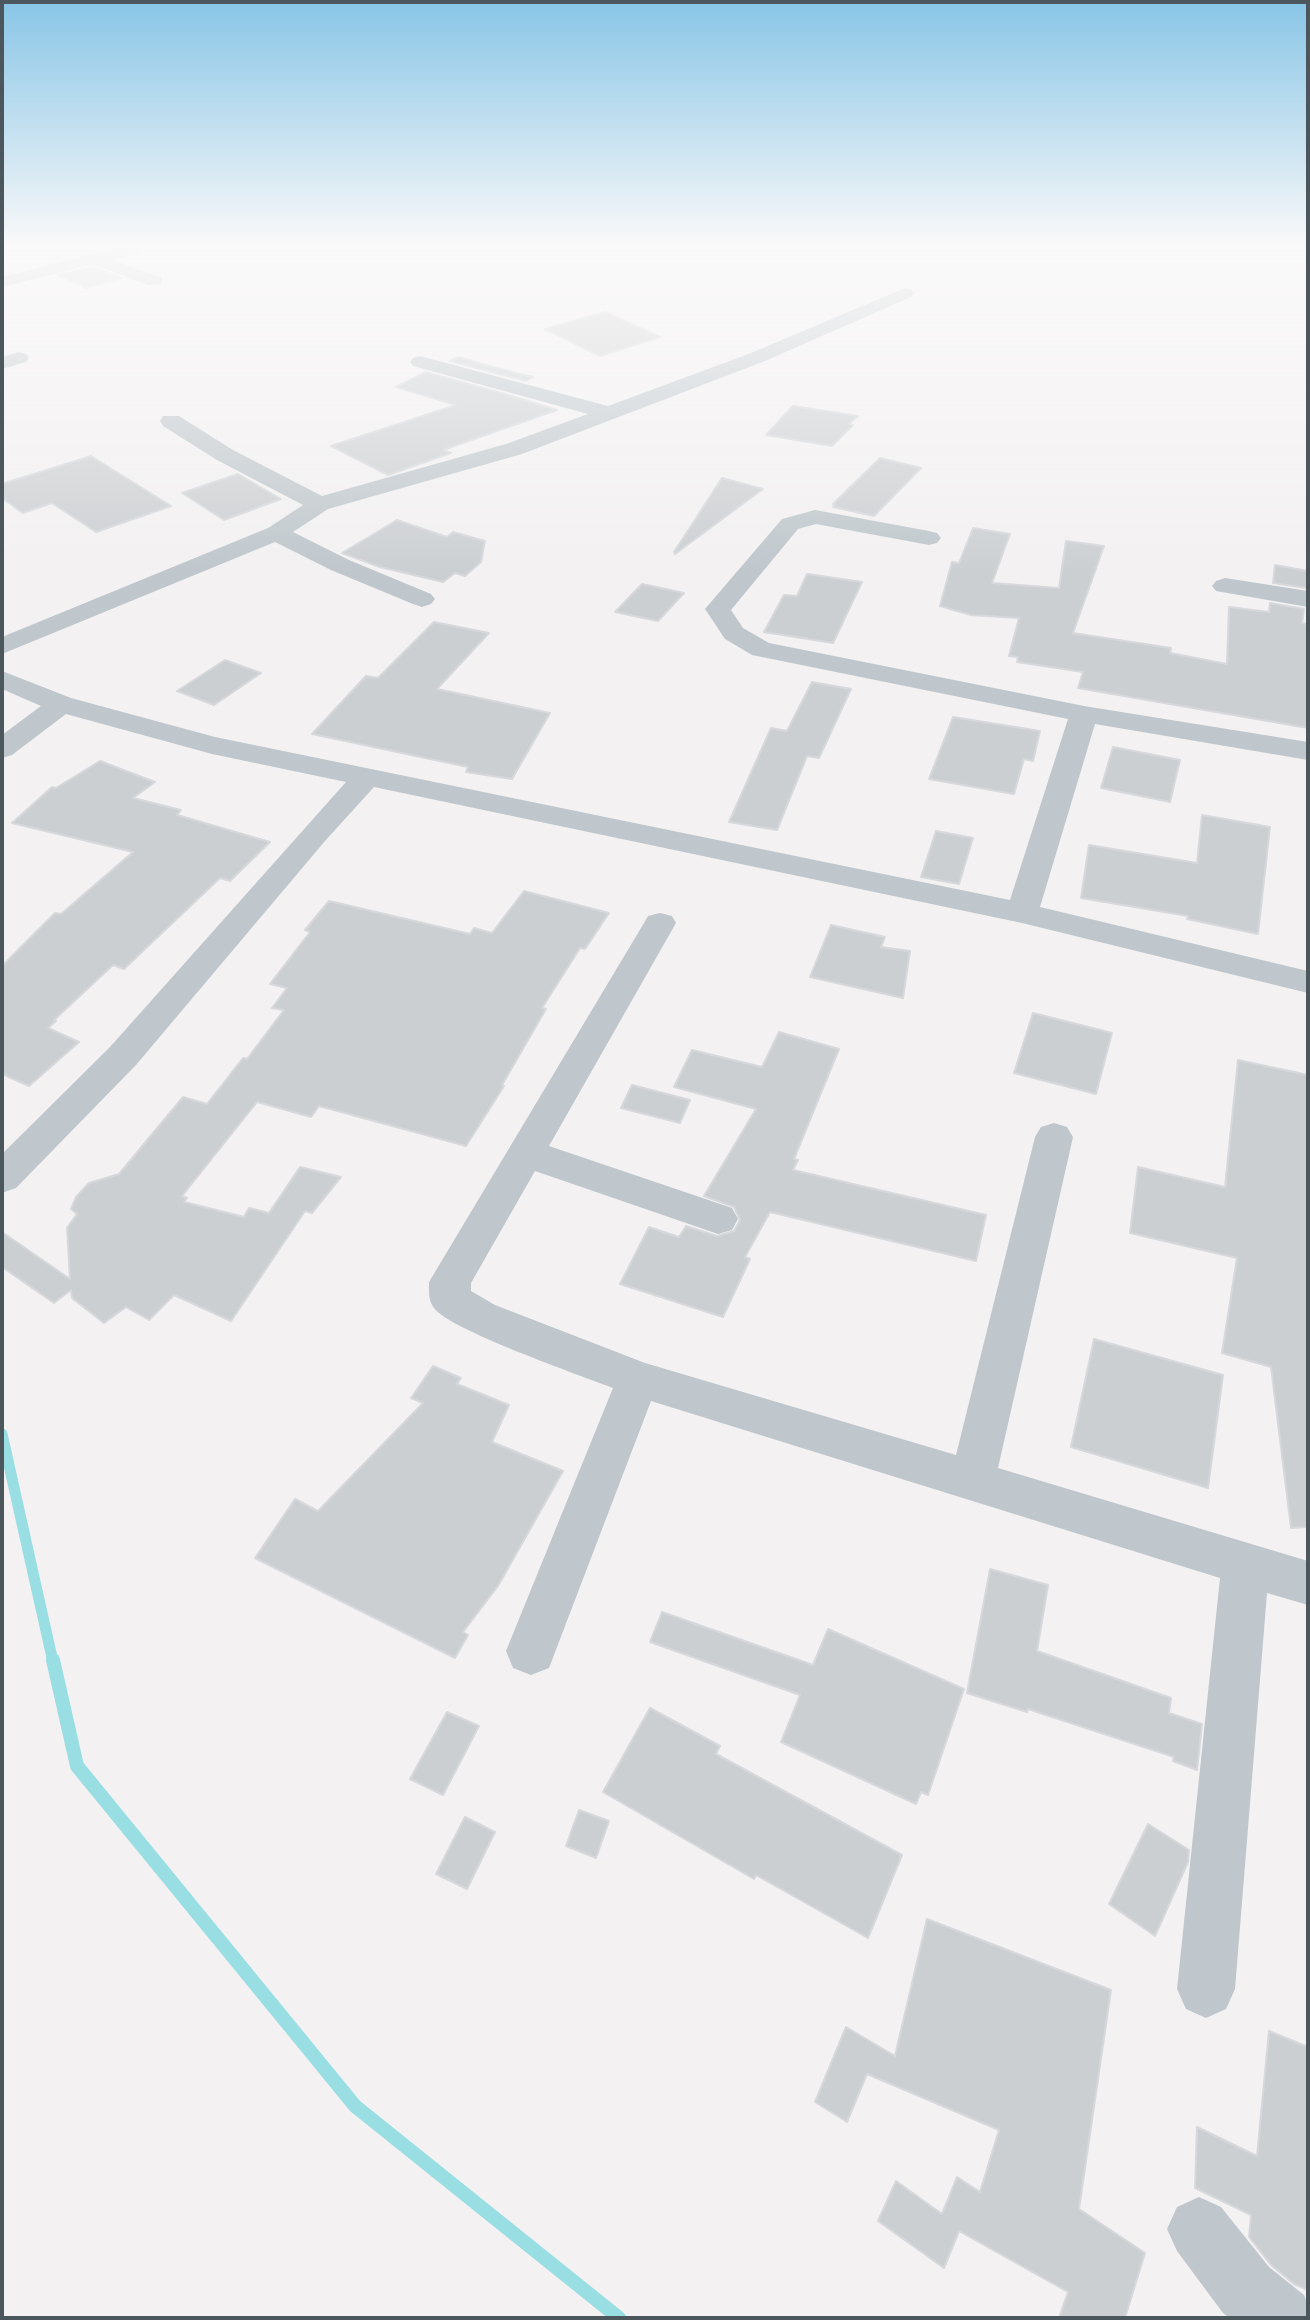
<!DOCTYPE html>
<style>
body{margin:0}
#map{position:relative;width:1310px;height:2320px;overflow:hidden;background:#f3f1f2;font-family:Manrope,sans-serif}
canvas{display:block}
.frame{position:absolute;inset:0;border:4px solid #4b575d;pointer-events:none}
</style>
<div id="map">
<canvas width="1310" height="2320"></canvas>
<div class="frame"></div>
</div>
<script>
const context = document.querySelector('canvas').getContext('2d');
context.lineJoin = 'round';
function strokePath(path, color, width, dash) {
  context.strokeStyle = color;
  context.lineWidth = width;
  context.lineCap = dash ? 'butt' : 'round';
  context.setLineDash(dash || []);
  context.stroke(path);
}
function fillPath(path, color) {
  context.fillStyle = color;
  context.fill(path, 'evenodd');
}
strokePath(new Path2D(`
 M2,1434L53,1662`), '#98dee3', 11);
strokePath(new Path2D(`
 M53,1660L77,1766L355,2106L619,2318`), '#98dee3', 14);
const building = new Path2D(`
 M93,267L121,278L86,288L59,275Z
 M605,312L660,337L600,356L545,329Z
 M459,357L492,367L533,377L526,381L450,361Z
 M426,372L505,394L557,410L443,450L451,453L388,475L331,446L456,405L396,387Z
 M793,406L858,416L849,424L853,425L832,446L766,435Z
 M91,456L171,506L96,532L52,503L23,513L2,498V484Z
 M880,458L921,468L874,516L833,507L835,504H833Z
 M238,474L281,499L224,520L182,493Z
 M722,478L763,489L675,554L674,552Z
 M397,520L447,537L453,532L485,541L481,562L465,576L455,573L443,582L380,567L342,553Z
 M973,528L1010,534L992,583L1059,588L1066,541L1104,546L1073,633L1171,648L1170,653L1227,664L1229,607L1269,612L1270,603L1304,609L1302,623L1308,624V728L1078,688L1083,672L1017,662L1018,657L1009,656L1019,618L971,615L940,606L952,562L959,563Z
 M1275,565L1308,571L1307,588L1273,583Z
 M807,574L862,582L833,643L764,632L784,595L797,596Z
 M642,584L661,588L684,593L658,621L615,612Z
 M434,622L489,633L437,689L550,713L512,779L466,772L468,767L312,734L366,676L378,678Z
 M225,660L261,673L214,705L177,691Z
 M812,682L851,689L819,758L807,756L777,830L729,822L771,728L787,731Z
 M953,717L1040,731L1033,761L1024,759L1014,794L929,779Z
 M1113,747L1180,760L1170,802L1101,788Z
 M100,761L155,782L133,798L181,810L177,815L270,842L230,881L220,878L124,969L113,965L54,1020L56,1021L48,1028L79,1042L29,1086L2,1074V966L55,913L61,914L133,852L12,823L52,787L56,788Z
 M1202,815L1270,827L1258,934L1187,919L1188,916L1081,898L1089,845L1197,863Z
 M936,831L973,838L959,884L921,877Z
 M524,891L609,913L585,949L580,948L542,1008L546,1009L502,1085L504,1086L466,1146L319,1106L311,1117L257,1102L182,1196L187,1198L184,1202L244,1217L249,1208L269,1213L300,1167L341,1177L312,1213L305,1211L231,1321L174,1295L149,1320L126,1307L104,1323L72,1298L71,1290L54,1303L2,1267V1232L70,1279L67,1228L77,1214L71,1209L76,1197L89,1183L119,1174L183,1097L207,1104L243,1058L247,1059L284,1010L272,1008L287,988L270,984L310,932L305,930L329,901L470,934L474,928L492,933Z
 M831,925L885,937L881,947L910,951L903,998L810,977Z
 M1033,1013L1112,1033L1096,1094L1014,1073Z
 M779,1032L839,1049L794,1159L798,1160L793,1170L986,1215L976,1261L770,1212L745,1257L750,1259L723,1317L620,1284L649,1227L679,1237L686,1226L717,1236L734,1231L740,1220L734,1207L704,1196L756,1109L674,1087L692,1050L762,1067Z
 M1238,1060L1308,1075V1527L1291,1528L1271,1367L1222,1353L1237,1258L1130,1233L1138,1167L1225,1187Z
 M632,1085L690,1100L680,1123L621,1108Z
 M1094,1339L1223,1375L1208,1488L1071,1447Z
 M433,1366L461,1378L457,1384L509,1405L492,1442L563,1471L498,1586L463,1632L468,1635L455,1658L255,1558L295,1499L318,1511L423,1403L411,1398Z
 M990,1569L1048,1585L1037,1651L1171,1698L1169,1713L1202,1724L1197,1770L1173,1761L1174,1757L1028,1709L1027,1712L967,1693Z
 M662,1612L813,1665L828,1629L964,1689L928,1795L921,1792L916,1804L781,1742L800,1695L650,1642Z
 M650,1708L720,1746L716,1754L902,1855L868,1938L756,1875L754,1879L603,1792Z
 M447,1712L479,1726L443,1795L410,1779Z
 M579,1810L609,1821L596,1858L566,1846Z
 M465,1817L495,1832L467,1889L436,1874Z
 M1148,1824L1189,1850L1188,1862L1155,1936L1109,1904Z
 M927,1919L1111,1990L1079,2209L1145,2253L1125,2318H1059L1068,2292L959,2231L944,2268L878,2221L896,2181L942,2214L957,2177L980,2192L999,2130L867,2074L847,2122L815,2102L846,2027L895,2056Z
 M1269,2031L1308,2047V2290L1294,2284L1271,2265L1249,2237L1251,2215L1195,2188L1197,2127L1257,2156Z`);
fillPath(building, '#cccfd2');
strokePath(building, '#d6d8dc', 2);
fillPath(new Path2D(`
 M115,248H145L143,252L112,260L160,277L163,281L160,285H148L93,264L2,287V277Z
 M905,288L911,289L914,293L911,297L765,361L522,454L328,509L293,532L349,560L431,594L435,599L431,604L422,607L413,604L331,570L275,542L2,654V637L268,528L303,505L217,460L163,426L160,421L163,416H179L233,450L322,496L506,444L588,414L413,366L410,362L413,358L420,356L608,406L751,353Z
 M19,352L26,354L29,358L26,362L2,369V357Z
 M815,510L929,531L937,533L941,538L937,543L929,545L816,524L798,529L731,610L743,628L769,643L1084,706L1308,742V760L1095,724L1040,907L1308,971V993L1022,923L374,787L325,841L136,1065L16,1188L2,1193V1154L110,1047L346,782L212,754L66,714L12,755L2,758V735L41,706L2,689V671L71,698L215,737L1010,900L1068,719L752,655L725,639L705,609L782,519Z
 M1225,578L1308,591V607L1216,591L1212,586L1216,581Z
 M660,913L672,916L676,923L549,1146L732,1208L738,1219L732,1230L718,1234L535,1171L471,1283V1291L495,1305L645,1363L956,1455L1035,1137L1041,1127L1054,1123L1067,1127L1073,1137L998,1468L1308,1561V1605L1267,1593L1235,1989L1226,2009L1206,2018L1186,2009L1177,1989L1220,1578L651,1401L549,1668L531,1675L513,1668L506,1651L613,1388C582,1376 448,1329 434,1308C428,1300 429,1292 429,1282L644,923L648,916Z
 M1199,2197L1221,2207L1269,2267L1304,2295L1308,2305V2318H1230L1223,2313L1177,2251L1167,2229L1177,2207Z`), '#bfc7cc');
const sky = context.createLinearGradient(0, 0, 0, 573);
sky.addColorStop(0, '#88c5e6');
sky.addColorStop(0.43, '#faf9f9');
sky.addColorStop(1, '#faf9f900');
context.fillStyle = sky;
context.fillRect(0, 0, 1310, 573);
</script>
